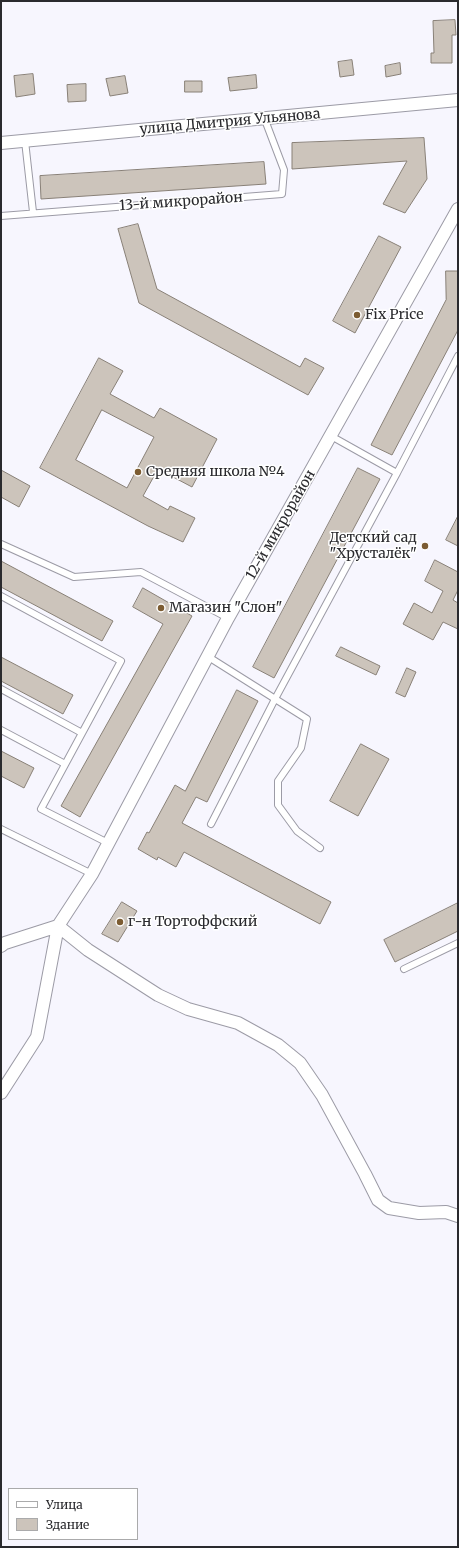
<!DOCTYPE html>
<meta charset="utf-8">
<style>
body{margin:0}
#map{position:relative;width:459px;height:1548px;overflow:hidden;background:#f7f6fe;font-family:Merriweather,serif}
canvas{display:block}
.frame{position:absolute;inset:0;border:2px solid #2a2a2e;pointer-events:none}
.legend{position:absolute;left:8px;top:1488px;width:130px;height:52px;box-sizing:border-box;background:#fff;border:1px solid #aaaaab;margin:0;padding:5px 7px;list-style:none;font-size:12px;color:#2a2a2e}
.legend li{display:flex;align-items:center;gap:8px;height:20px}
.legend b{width:20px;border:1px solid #aaaaab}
</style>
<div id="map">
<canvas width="459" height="1548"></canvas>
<div class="frame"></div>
<ul class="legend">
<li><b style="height:5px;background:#fff"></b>Улица</li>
<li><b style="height:11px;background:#ccc4bb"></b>Здание</li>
</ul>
</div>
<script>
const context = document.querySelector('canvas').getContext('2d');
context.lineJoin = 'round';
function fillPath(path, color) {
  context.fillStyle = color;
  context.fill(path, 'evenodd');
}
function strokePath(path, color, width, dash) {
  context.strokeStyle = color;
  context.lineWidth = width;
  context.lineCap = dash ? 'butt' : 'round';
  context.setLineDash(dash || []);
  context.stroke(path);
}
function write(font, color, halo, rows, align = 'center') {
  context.font = font + ' Merriweather,serif';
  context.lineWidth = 3;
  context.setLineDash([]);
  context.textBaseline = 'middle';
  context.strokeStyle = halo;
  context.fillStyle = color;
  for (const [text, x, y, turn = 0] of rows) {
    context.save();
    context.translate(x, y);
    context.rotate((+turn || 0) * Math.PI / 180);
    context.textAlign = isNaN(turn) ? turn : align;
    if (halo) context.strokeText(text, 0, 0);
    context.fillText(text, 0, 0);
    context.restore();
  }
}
const building = new Path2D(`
 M455,20L456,35H452V63H431V53H434L433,21Z
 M352,60L354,75L340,77L338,62Z
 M400,63L401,74L386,77L385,66Z
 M33,74L35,94L16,97L14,76Z
 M256,75L257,88L230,91L228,78Z
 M125,76L128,93L110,96L106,79Z
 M185,81H202V92H185Z
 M86,84V101L68,102L67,85Z
 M424,138L427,179L405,213L383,204L407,161L292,169V143Z
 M264,162L266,184L41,199L40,176Z
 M138,224L157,289L300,367L305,358L324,368L308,395L139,303L118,229Z
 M379,236L401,247L355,333L333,321Z
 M446,271H458V330L392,455L371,445L446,300Z
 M99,358L123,371L110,394L154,418L160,408L217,439L192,487L158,469L143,496L168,510L170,506L195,518L183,542L148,526L40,468ZM102,410L154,437L127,488L76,460Z
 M358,468L380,479L274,678L253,667Z
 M1,470L30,486L19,507L1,497Z
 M458,516V546L446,540Z
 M435,560L458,572V590L453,600L458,603V629L443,622L433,640L403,624L414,603L432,613L443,591L425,581Z
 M1,561L113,621L102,641L1,587Z
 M143,588L192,616L80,817L61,806L163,624L133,607Z
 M341,647L380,666L376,675L336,656Z
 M1,657L73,695L63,714L1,681Z
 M407,668L416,672L405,697L396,693Z
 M237,690L258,701L207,802L196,797L182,823L331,902L320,924L184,852L176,867L158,857L157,860L138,849L147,832L149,833L175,785L185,791Z
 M361,744L389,759L358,816L330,801Z
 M1,751L34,768L24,788L1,776Z
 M122,902L137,911L118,942L102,934Z
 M458,903V931L395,962L384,940Z`);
fillPath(building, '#ccc4bb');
strokePath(building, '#888077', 1);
const service = new Path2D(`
 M25,141L33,212
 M1,216L282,194L284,170L265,120
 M397,473L458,356
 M1,544L74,577L141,572L228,618
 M1,596L121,661L41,809L108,843
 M207,656L307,719L301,748L278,781V805L297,831L320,848
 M1,689L82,733
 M1,730L65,764
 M211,824L275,699L397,473L331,436
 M1,829L92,874
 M404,969L458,943`);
const minor = new Path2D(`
 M1,143L458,100
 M1,946L5,943L58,926L92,874L228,618L458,209
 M1,1093L37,1037L58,926L88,950L158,995L188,1009L238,1023L278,1045L300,1063L322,1095L365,1174L378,1200L389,1208L419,1213L446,1212L458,1216`);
strokePath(service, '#9c9ba6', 8);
strokePath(minor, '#9c9ba6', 14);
strokePath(service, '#fff', 6);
strokePath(minor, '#fff', 12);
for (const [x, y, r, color] of [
 [357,315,4,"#7c5c32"],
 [138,472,4,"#7c5c32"],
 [425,546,4,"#7c5c32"],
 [161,608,4,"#7c5c32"],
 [120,922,4,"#7c5c32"]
]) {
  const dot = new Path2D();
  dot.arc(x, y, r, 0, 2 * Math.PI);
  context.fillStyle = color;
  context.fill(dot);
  strokePath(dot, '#fff', 1.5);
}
write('14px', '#2a2a2e', '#fff', [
 ["улица Дмитрия Ульянова",230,122,-5],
 ["13-й микрорайон",181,202,-4],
 ["12-й микрорайон",281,525,-60]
]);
write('14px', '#2a2a2e', '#fff', [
 ["Fix Price",365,315],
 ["Средняя школа №4",146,472],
 ["Детский сад",417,538,"right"],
 ["\"Хрусталёк\"",417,554,"right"],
 ["Магазин \"Слон\"",169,608],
 ["г-н Тортоффский",128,922]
], 'left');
</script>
